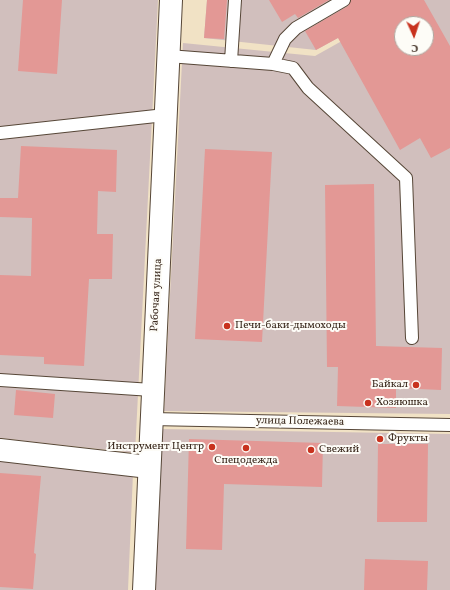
<!DOCTYPE html>
<meta charset="utf-8">
<style>
body{margin:0}
#map{position:relative;width:450px;height:590px;overflow:hidden;background:#f1e2c5;font-family:Vollkorn,serif}
canvas{display:block}
.north{position:absolute;left:394px;top:16px;width:40px;height:40px;box-sizing:border-box;background:#fdfcf7;border:1px solid #afa8a0;border-radius:50%;rotate:177deg;font-size:11px;font-weight:700;line-height:16px;text-align:center;color:#3b2a1e}
.north::after{content:'';display:block;margin:auto;width:14px;height:18px;background:#c8321e;clip-path:polygon(50% 0,100% 100%,50% 72%,0 100%)}
</style>
<div id="map">
<canvas width="450" height="590"></canvas>
<div class="north">С</div>
</div>
<script>
const context = document.querySelector('canvas').getContext('2d');
context.lineJoin = 'round';
function fillPath(path, color) {
  context.fillStyle = color;
  context.fill(path, 'evenodd');
}
function strokePath(path, color, width, dash) {
  context.strokeStyle = color;
  context.lineWidth = width;
  context.lineCap = dash ? 'butt' : 'round';
  context.setLineDash(dash || []);
  context.stroke(path);
}
function write(font, color, halo, rows, align = 'center') {
  context.font = font + ' Vollkorn,serif';
  context.lineWidth = 4;
  context.setLineDash([]);
  context.textBaseline = 'middle';
  context.strokeStyle = halo;
  context.fillStyle = color;
  for (const [text, x, y, turn = 0] of rows) {
    context.save();
    context.translate(x, y);
    context.rotate((+turn || 0) * Math.PI / 180);
    context.textAlign = isNaN(turn) ? turn : align;
    if (halo) context.strokeText(text, 0, 0);
    context.fillText(text, 0, 0);
    context.restore();
  }
}
fillPath(new Path2D(`
 M0,0H158L135,453L0,438Z
 M207,0H406L316,50L204,38Z
 M415,0H450V414L164,411L183,43L315,56ZM402,24H426V48H402Z
 M159,429L450,434V590H153Z
 M0,458L133,473L128,590H0Z`), '#d1bfbd');
fillPath(new Path2D(`
 M23,0H62L57,74L18,71Z
 M207,0H227L224,39L204,38Z
 M269,0H329L298,18L295,14L282,22Z
 M351,0H424L450,46V148L431,158L420,138L400,150L338,38L316,50L305,31L348,6ZM402,24H426V48H402Z
 M21,146L117,150L116,192L98,191L97,234H113L112,279H89L84,366L44,364V357L0,355V275L31,276L32,218L0,217V198H18Z
 M205,149L272,152L262,342L195,339Z
 M374,184L376,346L442,348L441,390L396,388V408L337,406L338,367H327L325,185Z
 M16,390L55,394L53,418L14,415Z
 M189,439L323,443L322,487L224,484L222,550L186,549Z
 M378,444H428L427,522H377Z
 M0,473L41,476L34,553L36,554L33,589L0,587Z
 M365,559L428,561L427,590H364Z`), '#e39895');
const service = new Path2D(`
 M168,56L273,64L293,68L308,88L406,178L412,338
 M231,61L235,0
 M273,64L285,39L296,28L344,0
 M0,133L165,115
 M0,380L152,390
 M151,419L450,425`);
const minor = new Path2D(`
 M0,450L149,467`);
const tertiary = new Path2D(`
 M144,590L171,0`);
strokePath(service, '#564637', 14);
strokePath(minor, '#564637', 24);
strokePath(tertiary, '#564637', 24);
strokePath(service, '#fff', 12);
strokePath(minor, '#fff', 22);
strokePath(tertiary, '#fff', 22);
for (const [x, y, r, color] of [
 [227,326,4,"#c8321e"],
 [416,385,4,"#c8321e"],
 [368,403,4,"#c8321e"],
 [380,439,4,"#c8321e"],
 [212,447,4,"#c8321e"],
 [246,448,4,"#c8321e"],
 [311,450,4,"#c8321e"]
]) {
  const dot = new Path2D();
  dot.arc(x, y, r, 0, 2 * Math.PI);
  context.fillStyle = color;
  context.fill(dot);
  strokePath(dot, '#fdfcf7', 1.5);
}
write('11px', '#3b2a1e', '#fdfcf7', [
 ["Рабочая улица",157,295,-87],
 ["улица Полежаева",300,422,1]
]);
write('11px', '#3b2a1e', '#fdfcf7', [
 ["Печи-баки-дымоходы",235,326],
 ["Байкал",408,385,"right"],
 ["Хозяюшка",376,403],
 ["Фрукты",388,439],
 ["Инструмент Центр",204,447,"right"],
 ["Свежий",319,450],
 ["Спецодежда",246,461,"center"]
], 'left');
</script>
